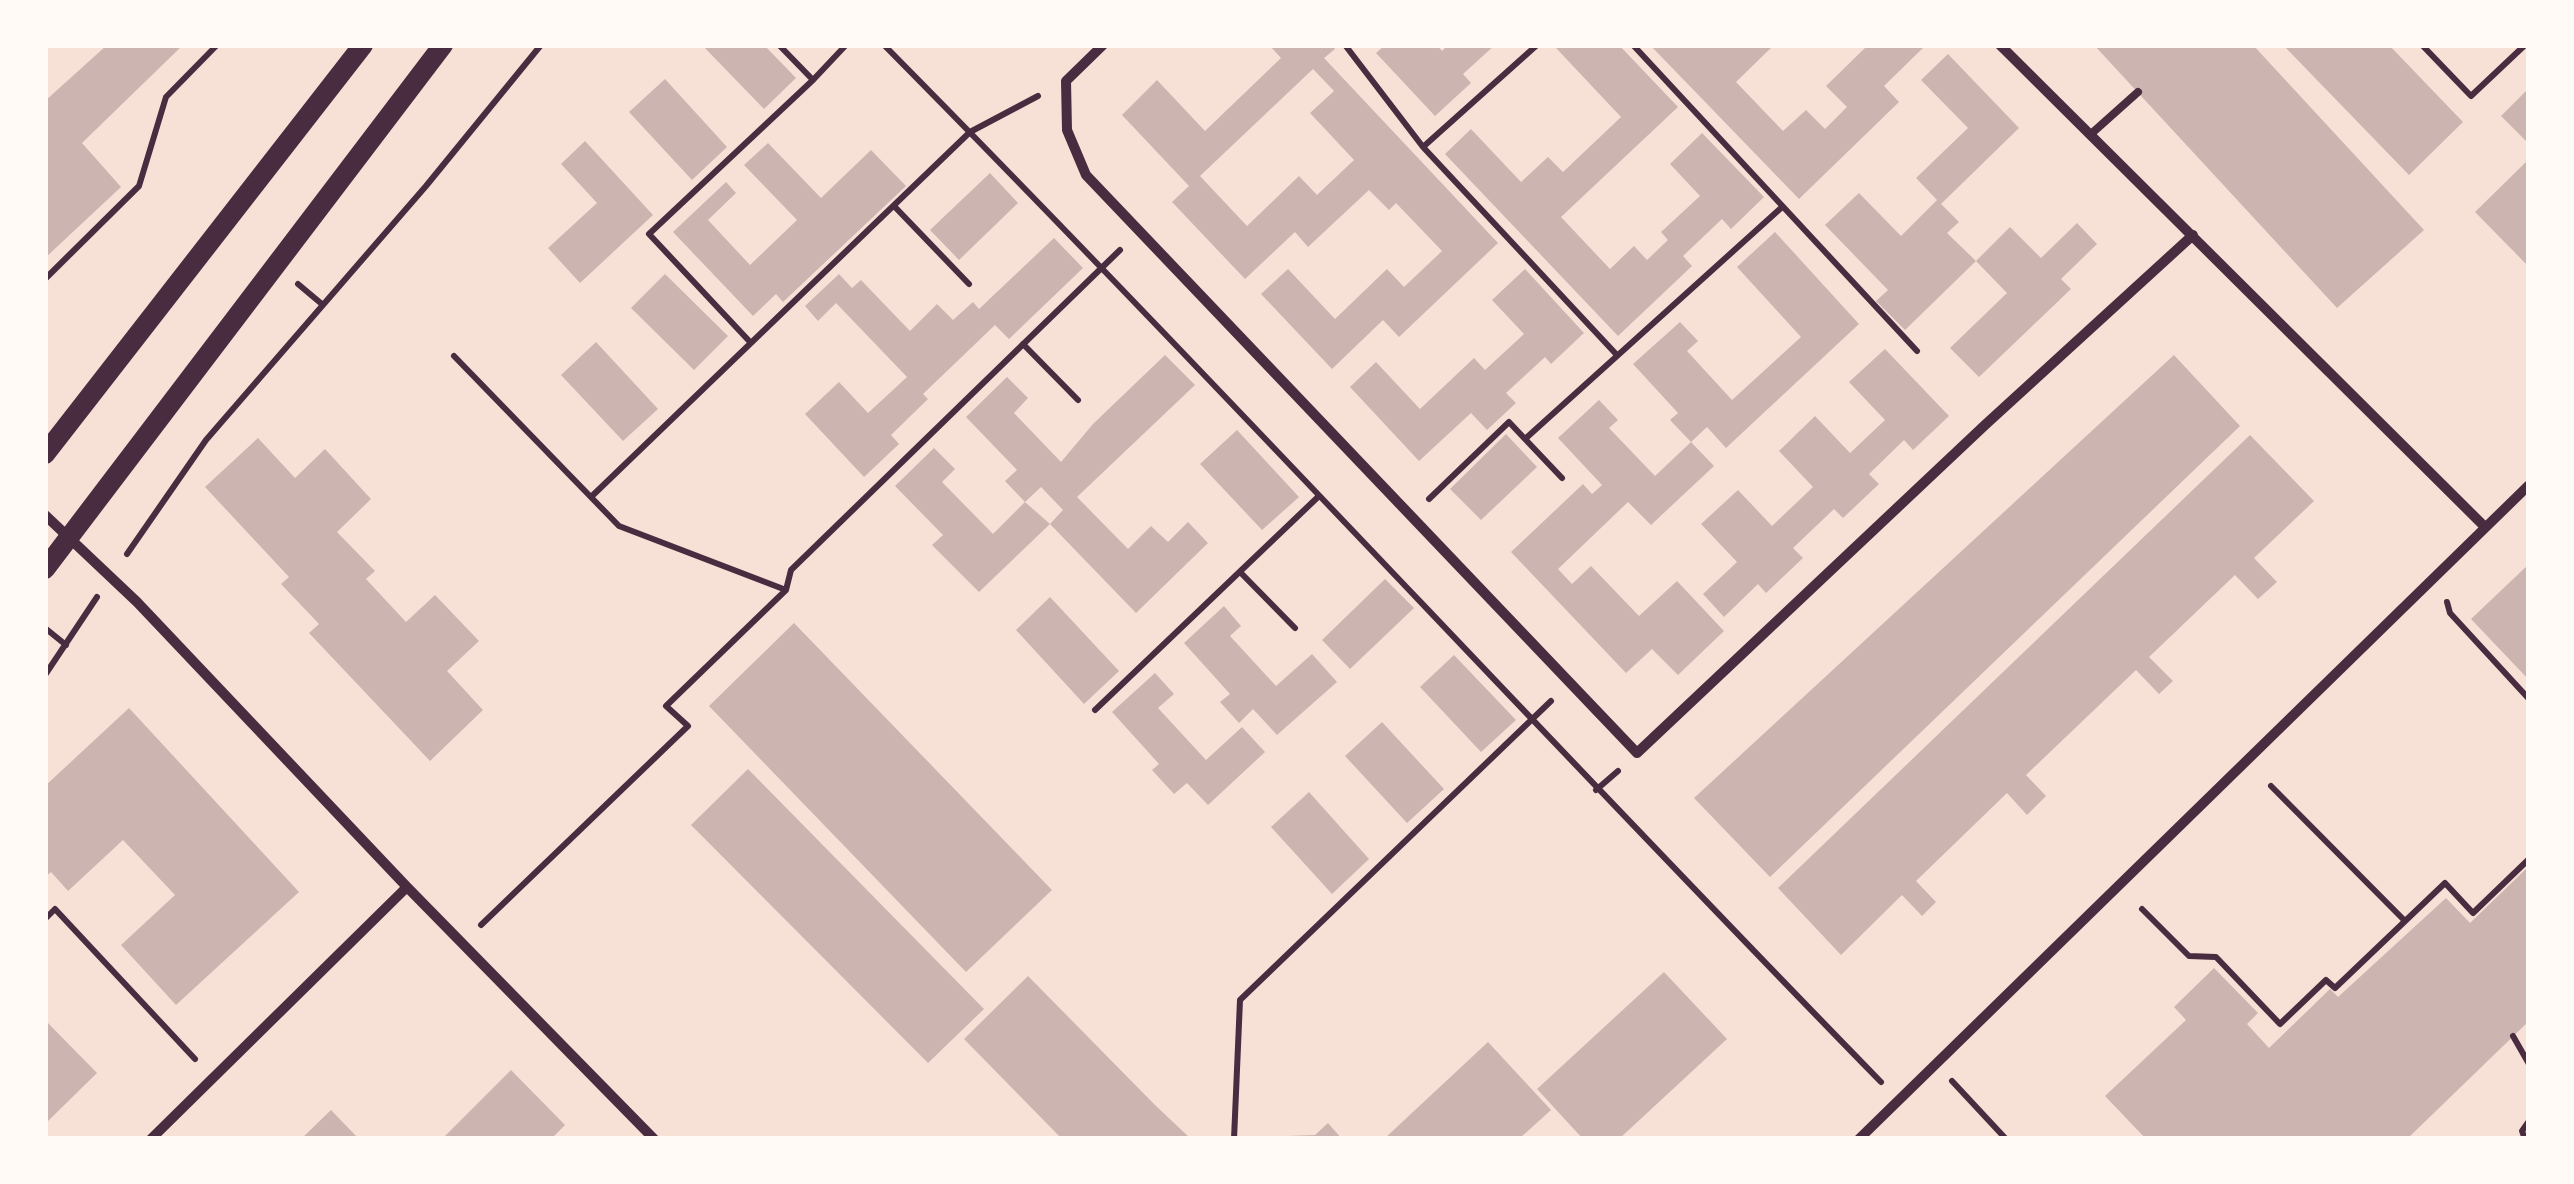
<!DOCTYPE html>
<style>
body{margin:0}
#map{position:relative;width:2574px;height:1184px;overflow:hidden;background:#f7e1d7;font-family:Mulish,sans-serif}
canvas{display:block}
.frame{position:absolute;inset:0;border:48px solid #fffaf5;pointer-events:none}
</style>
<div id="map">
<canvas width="2574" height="1184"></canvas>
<div class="frame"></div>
</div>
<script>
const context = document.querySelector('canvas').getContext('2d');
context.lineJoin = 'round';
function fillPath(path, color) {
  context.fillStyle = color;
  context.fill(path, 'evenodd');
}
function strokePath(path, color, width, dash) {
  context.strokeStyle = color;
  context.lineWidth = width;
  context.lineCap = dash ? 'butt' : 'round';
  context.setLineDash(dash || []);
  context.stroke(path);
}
fillPath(new Path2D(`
 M107,45H183L82,143L121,187L45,258V101Z
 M702,45H764L796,78L764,109Z
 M1269,45H1331L1335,49L1324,58L1498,243L1399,337L1383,320L1332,369L1261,294L1288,269L1335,319L1387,269L1404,287L1442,251L1396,203L1389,210L1369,190L1308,247L1295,232L1245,279L1172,202L1189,186L1122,115L1157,80L1205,131L1281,58ZM1313,69L1334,91L1310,113L1354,160L1317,195L1299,176L1247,226L1200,176Z
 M1385,45H1437L1442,51L1448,45H1495L1463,74L1471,83L1435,116L1376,53Z
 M1559,45H1619L1678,107L1561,217L1610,269L1634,246L1647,260L1668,240L1661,232L1700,196L1670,164L1702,133L1764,197L1731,229L1722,219L1683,256L1692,266L1618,336L1445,154L1471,129L1521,182L1548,157L1563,172L1621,117L1556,48Z
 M1650,45H1774L1736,82L1783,131L1806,110L1825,129L1847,107L1826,86L1868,45H1926L1884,86L1899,102L1799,199Z
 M2094,45H2253L2424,230L2337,308Z
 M2283,45H2389L2463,122L2409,175Z
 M1948,54L2019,128L1941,204L1959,222L1947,233L1976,261L1905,330L1876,301L1888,290L1825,225L1859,193L1901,236L1937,200L1916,178L1968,128L1921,80Z
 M665,79L727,147L692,180L629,112Z
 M2529,88V144L2501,116Z
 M585,141L653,215L580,283L548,248L597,203L561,164Z
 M768,143L821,198L871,150L906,186L783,302L776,294L753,316L673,232L726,182L736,193L708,220L750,265L797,220L744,165Z
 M2529,159V267L2475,212Z
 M990,173L1018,203L959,260L930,230Z
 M2077,223L2097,244L2061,279L2071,289L1979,377L1950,348L2007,293L1976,261L2010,227L2041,258Z
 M1775,232L1859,324L1726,448L1707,427L1691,442L1714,466L1651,525L1628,502L1558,569L1572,584L1591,566L1639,616L1677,581L1724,631L1678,675L1652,649L1626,673L1511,552L1583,484L1592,494L1602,485L1558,438L1599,400L1618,420L1609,428L1655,476L1691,442L1670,420L1678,413L1633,364L1680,322L1698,341L1687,351L1732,400L1801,337L1737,267Z
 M1054,238L1083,268L1009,339L995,325L923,394L928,399L891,435L899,444L864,477L805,414L839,382L868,413L907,377L836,303L818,321L805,306L839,274L852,288L861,280L910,331L937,304L953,320L973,302L979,309Z
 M1525,269L1584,333L1551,364L1545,357L1506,393L1516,403L1487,430L1471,413L1419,461L1350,387L1376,362L1420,409L1474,358L1485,370L1524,334L1492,300Z
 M665,274L728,336L694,370L631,308Z
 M596,342L658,409L623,441L561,375Z
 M1885,349L1949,416L1913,450L1904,440L1869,474L1879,484L1843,518L1834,509L1793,548L1803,558L1766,593L1758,584L1724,617L1703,594L1737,562L1701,524L1738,490L1772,526L1813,487L1779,451L1815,416L1850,453L1885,420L1849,382Z
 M1165,355L1195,385L1077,497L1128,549L1151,526L1168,542L1188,522L1208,543L1136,613L1050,524L1063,510L1041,487L1025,502L1005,481L1017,470L966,417L1007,377L1028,398L1014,413L1061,462L1093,424Z
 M2174,355L2240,426L1770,877L1694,798Z
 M1237,430L1299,497L1262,530L1200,464Z
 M1506,434L1537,467L1481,520L1450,489Z
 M2250,435L2314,501L2254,558L2277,582L2258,599L2235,575L2149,657L2173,681L2159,694L2136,670L2026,775L2046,796L2027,815L2007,793L1916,881L1936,902L1922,916L1902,895L1841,955L1778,888Z
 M258,438L295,478L325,449L371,499L337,532L375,571L366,579L406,622L435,595L479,641L447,671L483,710L430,761L309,633L319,624L281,584L289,577L205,487Z
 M934,448L955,469L942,482L993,534L1025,502L1050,524L979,592L932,545L943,535L895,486Z
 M2529,564V680L2471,619Z
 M1385,579L1414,608L1350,669L1322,640Z
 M1050,597L1119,671L1084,704L1016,630Z
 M1224,606L1241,626L1230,636L1276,686L1312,654L1337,682L1277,735L1253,709L1239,723L1220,702L1230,694L1184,643Z
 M794,623L1052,890L966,972L709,706Z
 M1454,655L1516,720L1481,752L1420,687Z
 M1155,673L1174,694L1158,708L1206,760L1242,727L1265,752L1208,805L1187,783L1174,794L1152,770L1159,764L1112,712Z
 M129,708L299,892L176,1005L121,945L175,895L123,840L68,891L51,872L45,877V786Z
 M1382,722L1444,789L1407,823L1345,756Z
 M748,769L984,1009L928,1063L691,825Z
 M1309,792L1369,859L1332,894L1271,827Z
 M2529,866V1021L2407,1139H2146L2105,1096L2186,1020L2174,1007L2214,968L2258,1013L2247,1024L2269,1048L2330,989L2338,997L2446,898L2470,923Z
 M1664,972L1727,1039L1619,1139H1583L1537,1089Z
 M1028,976L1155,1105L1191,1139H1062L964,1039Z
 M45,1020L97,1073L45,1124Z
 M1488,1042L1551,1110L1519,1139H1384Z
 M511,1070L565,1125L551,1139H442Z
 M331,1110L359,1139H301Z
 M1328,1123L1342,1139H1287V1136L1315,1135Z`), '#ccb4b1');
strokePath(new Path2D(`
 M779,45L813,80L846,45
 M884,45C1221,386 1546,739 1881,1082
 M1345,45L1423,147L1616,354
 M1633,45L1917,351
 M2422,45L2471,96L2525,45
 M1423,147L1537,45
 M894,206L969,284
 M45,279L139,186L166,97L217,45
 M298,284L323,305
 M751,343L649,234L813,80
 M1023,344L1078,400
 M454,356L619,526L786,590
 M1525,439L1562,478
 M591,497L970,132L1038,96
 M1429,499L1509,422L1525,439L1781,208
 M127,554L206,440L426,186L541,45
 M1241,573L1295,628
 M2447,602L2450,613L2529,699
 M45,628L66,645
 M45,675L97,597
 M1095,710L1319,496
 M2271,786L2405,921
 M1596,790L1618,771
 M2142,909L2189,956L2216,957L2280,1024L2326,980L2335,988L2445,883L2473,913L2529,859
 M45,919L55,909L195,1059
 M481,925L688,726L666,706L786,590L791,570L1120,250
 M2513,1036L2529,1064
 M1952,1081L2006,1139
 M1234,1139L1240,1000L1551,701
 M2525,1139L2522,1131L2529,1121`), '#4a2c40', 6);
strokePath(new Path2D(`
 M2091,134L2138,92`), '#4a2c40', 8);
strokePath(new Path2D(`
 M1103,45L1066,81L1067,130L1086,175L1637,753L1985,425L2193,235
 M2000,45L2485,527
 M45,515L137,602L407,887L654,1139
 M151,1139L407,887
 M1859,1139L2529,485`), '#4a2c40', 10);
strokePath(new Path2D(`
 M45,454L363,45
 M45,569L443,45`), '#4a2c40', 20);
</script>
